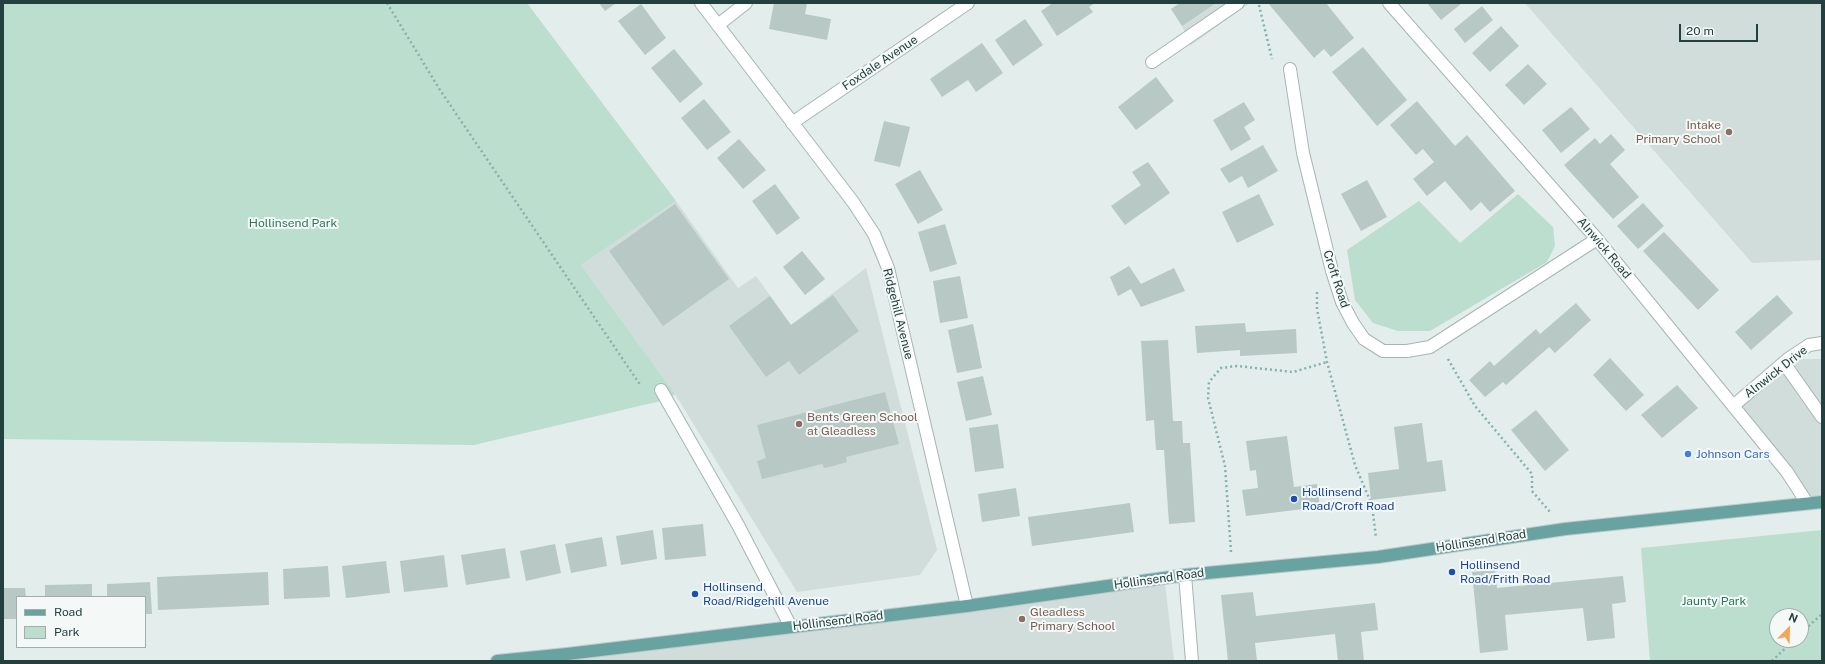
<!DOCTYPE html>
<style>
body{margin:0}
#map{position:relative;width:1825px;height:664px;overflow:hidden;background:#e3edeb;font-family:"Public Sans",sans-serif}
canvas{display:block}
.frame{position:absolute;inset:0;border:4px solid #233f3e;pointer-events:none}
.legend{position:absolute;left:16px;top:596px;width:130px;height:52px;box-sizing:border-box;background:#f4f9f8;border:1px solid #a0afae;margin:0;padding:5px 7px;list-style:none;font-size:12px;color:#233f3e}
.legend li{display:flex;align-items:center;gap:8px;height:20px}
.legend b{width:20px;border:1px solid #a0afae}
.north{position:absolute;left:1769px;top:608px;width:40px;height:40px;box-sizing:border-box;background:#f4f9f8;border:1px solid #a0afae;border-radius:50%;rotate:23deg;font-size:11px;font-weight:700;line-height:16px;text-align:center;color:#233f3e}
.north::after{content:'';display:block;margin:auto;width:14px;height:18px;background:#f2a65c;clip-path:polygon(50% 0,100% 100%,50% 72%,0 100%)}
.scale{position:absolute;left:1679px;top:24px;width:79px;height:18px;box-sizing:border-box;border:2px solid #233f3e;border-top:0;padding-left:5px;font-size:12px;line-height:14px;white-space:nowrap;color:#233f3e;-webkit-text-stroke:3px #f4f9f8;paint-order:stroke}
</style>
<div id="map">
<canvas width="1825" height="664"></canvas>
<div class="frame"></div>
<ul class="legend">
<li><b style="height:5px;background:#68a3a2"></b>Road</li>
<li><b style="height:11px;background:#bcdece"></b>Park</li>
</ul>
<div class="north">N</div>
<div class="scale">20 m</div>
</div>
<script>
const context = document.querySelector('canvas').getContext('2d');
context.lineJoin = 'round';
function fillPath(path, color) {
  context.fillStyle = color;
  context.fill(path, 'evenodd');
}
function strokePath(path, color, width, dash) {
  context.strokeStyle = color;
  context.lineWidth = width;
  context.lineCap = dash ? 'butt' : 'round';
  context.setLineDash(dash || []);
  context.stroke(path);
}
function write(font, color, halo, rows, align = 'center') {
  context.font = font + ' "Public Sans",sans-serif';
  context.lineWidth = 4;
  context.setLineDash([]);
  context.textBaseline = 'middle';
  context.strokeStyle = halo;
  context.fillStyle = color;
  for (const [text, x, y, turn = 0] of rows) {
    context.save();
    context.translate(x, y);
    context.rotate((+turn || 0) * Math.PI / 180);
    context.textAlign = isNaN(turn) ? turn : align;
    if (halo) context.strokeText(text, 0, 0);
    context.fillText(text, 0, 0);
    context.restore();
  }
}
fillPath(new Path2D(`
 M1180,3H1250L1191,45L1182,26L1171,9Z
 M1525,3H1822V260L1752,263Z
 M676,201L738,288L756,276L791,325L866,268L937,550L920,575L797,592L675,394L581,265Z
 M1788,359H1822V502L1807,503L1734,406Z
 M1164,575L1174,661H567V654Z`), '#d1ddda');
fillPath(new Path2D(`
 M3,3H527L676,201L581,265L675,394L669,399L474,445L3,439Z
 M1518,194L1553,227L1555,246L1547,262L1430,331H1398L1373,323L1355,300L1347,250L1419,201L1460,243Z
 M1822,530V661H1650L1641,548ZM1777,616H1801V640H1777Z`), '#bcdece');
fillPath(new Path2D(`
 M599,3H616L605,11Z
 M774,3H807L805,14L831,19L827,40L769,29Z
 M1053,3H1095L1089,7L1093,12L1057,36L1041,11Z
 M1180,3H1216L1182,26L1171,9Z
 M1268,3H1326L1354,38L1331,57L1324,49L1314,58Z
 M1427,3H1462L1441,20Z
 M641,4L666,38L645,55L618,21Z
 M1482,6L1493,20L1465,43L1454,29Z
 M1025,19L1043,45L1013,66L995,40Z
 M1501,26L1519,46L1490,72L1472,53Z
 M982,43L1003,73L976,92L968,80L942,97L930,79Z
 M1363,47L1407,100L1377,126L1332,72Z
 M674,49L703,84L680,103L651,68Z
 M1528,64L1547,84L1524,105L1505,85Z
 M1156,77L1174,101L1136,130L1118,107Z
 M704,99L731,132L707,150L681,118Z
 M1417,101L1455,146L1467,135L1515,191L1490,212L1481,202L1471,211L1445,181L1427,196L1413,179L1434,162L1423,149L1416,155L1390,125Z
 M1244,102L1255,120L1244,127L1251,139L1231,151L1213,120Z
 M1571,107L1590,129L1561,153L1542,130Z
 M884,121L910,127L900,167L874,161Z
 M1611,134L1625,150L1610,164L1639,197L1613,219L1564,165L1595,138L1600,144Z
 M739,139L766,170L743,189L717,158Z
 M1263,145L1278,171L1248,188L1242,176L1229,183L1220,169Z
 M1148,162L1170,193L1125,225L1111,206L1141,185L1132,172Z
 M920,170L943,210L918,224L895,184Z
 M1367,180L1387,217L1361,231L1341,194Z
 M775,184L800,218L777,235L752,201Z
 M1259,194L1274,225L1237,243L1222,212Z
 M1643,203L1664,226L1638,249L1617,226Z
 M675,204L729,279L663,326L609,251Z
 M945,224L957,264L930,272L918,232Z
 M1664,232L1719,290L1698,310L1643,251Z
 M802,251L825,279L805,295L783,267Z
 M1129,266L1141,284L1174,268L1185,291L1141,307L1131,289L1118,296L1110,277Z
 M960,276L968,318L940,323L933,281Z
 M833,295L859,331L799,375L789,361L766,377L729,326L770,296L791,325Z
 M1777,295L1793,313L1751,350L1735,332Z
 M1576,303L1591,320L1555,353L1549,347L1506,385L1503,382L1485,397L1469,380L1490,361L1494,366L1536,329L1540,334Z
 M1245,323L1246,332L1296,329L1297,353L1240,356V350L1197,353L1195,326Z
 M973,324L982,368L957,373L948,330Z
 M1168,340L1173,421H1182L1183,443H1190L1195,522L1169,524L1164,450H1156L1154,420L1146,421L1141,341Z
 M1610,358L1644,395L1626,411L1593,375Z
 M983,376L992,415L966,421L957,382Z
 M1677,385L1698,408L1662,438L1641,415Z
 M885,392L899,444L846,457L847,462L833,466L824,468L822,464L762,479L757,461L766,458L757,425Z
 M1536,410L1569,450L1545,471L1511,430Z
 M1422,423L1427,462L1442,460L1446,491L1371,500L1368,473L1399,469L1394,427Z
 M998,424L1004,468L975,472L969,428Z
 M1287,436L1294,487L1317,484L1320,507L1246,516L1242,490L1258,488L1256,470L1250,471L1246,441Z
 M1016,488L1020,516L982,522L978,494Z
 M1130,503L1134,532L1032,546L1028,517Z
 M703,524L706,556L665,560L662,528Z
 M653,530L657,559L621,565L616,536Z
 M602,537L607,566L571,573L565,544Z
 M555,544L561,573L526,581L520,551Z
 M505,548L510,578L466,585L461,555Z
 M444,555L448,587L404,592L400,561Z
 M386,561L390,593L346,598L342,566Z
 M328,566L330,597L284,599L283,569Z
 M1495,570L1497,588L1623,576L1626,602L1612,604L1615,638L1587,641L1583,608L1505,615L1508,650L1480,653L1472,572Z
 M268,572L269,605L158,610L157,577Z
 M150,582L152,614H145V597H107V584Z
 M92,584V597H45V585Z
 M3,588H25L26,597H17V619H3Z
 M1253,592L1256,616L1375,603L1378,630L1361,632L1364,661H1338L1335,634L1255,643L1257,661H1228L1221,595Z`), '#b8c8c5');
const minor = new Path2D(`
 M701,3L853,202L874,234L888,268L967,606
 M1389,3L1597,239L1787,472L1807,503
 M718,25L746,3
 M1152,62L1238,3
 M1290,69L1303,153L1332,271L1342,302L1353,323L1364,339L1383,351H1407L1430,347L1597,239
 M792,123L968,3
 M1784,363L1822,417
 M661,390L738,525L791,627
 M1733,406L1788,359L1809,345L1822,343
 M1185,575L1192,661`);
const major = new Path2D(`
 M497,661L567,654L967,606L1185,575L1378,557L1565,529L1822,502`);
strokePath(minor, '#a6b5b4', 14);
strokePath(major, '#c1c9c9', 14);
strokePath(new Path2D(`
 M387,3L440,90L641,386
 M1259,5L1272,59
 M1317,292V309L1327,362L1355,465L1372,505L1376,538
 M1448,359L1475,406L1532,474V491L1550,512
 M1231,552L1225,466L1208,398L1209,382L1221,368L1237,366L1293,372L1327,362
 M1801,633L1822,614
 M1772,661L1794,640`), '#83b1ae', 2.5, [2, 3]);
strokePath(minor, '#fff', 12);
strokePath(major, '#68a3a2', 12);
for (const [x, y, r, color] of [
 [1729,132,4,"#8d6e63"],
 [799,424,4,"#8d6e63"],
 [1688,454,4,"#3f7fe0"],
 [1294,499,4,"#1a4fb4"],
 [1452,572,4,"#1a4fb4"],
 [695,594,4,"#1a4fb4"],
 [1022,619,4,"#8d6e63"]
]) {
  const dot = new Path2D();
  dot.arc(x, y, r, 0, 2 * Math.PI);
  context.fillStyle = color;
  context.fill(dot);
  strokePath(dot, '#f4f9f8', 1.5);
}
write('12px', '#233f3e', '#f4f9f8', [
 ["Foxdale Avenue",880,63,-34],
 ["Alnwick Road",1604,248,50],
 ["Croft Road",1336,279,72],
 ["Ridgehill Avenue",898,314,76],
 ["Alnwick Drive",1776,372,-38],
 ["Hollinsend Road",1481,541,-9],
 ["Hollinsend Road",1159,579,-8],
 ["Hollinsend Road",838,621,-7]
]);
write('12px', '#785e54', '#f4f9f8', [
 ["Intake",1721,125,"right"],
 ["Primary School",1721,139,"right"],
 ["Bents Green School",807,417],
 ["at Gleadless",807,431],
 ["Gleadless",1030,612],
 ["Primary School",1030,626]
], 'left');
write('12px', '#2c765b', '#f4f9f8', [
 ["Hollinsend Park",293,223],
 ["Jaunty Park",1714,601]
]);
write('12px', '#366cbe', '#f4f9f8', [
 ["Johnson Cars",1696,454]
], 'left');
write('12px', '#164399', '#f4f9f8', [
 ["Hollinsend",1302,492],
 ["Road/Croft Road",1302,506],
 ["Hollinsend",1460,565],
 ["Road/Frith Road",1460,579],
 ["Hollinsend",703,587],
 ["Road/Ridgehill Avenue",703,601]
], 'left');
</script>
